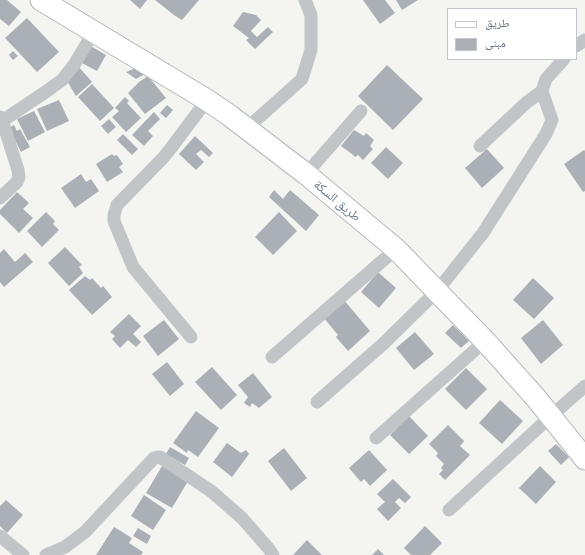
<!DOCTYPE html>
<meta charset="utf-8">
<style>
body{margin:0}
#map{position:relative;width:585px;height:555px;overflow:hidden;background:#f4f4f0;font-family:"PT Sans","Noto Naskh Arabic",sans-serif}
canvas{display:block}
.legend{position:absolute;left:447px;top:8px;width:130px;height:52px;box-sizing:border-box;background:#fff;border:1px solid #c1c7cd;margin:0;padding:5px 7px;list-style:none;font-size:12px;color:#637281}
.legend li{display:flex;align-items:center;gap:8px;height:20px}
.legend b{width:20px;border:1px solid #c1c7cd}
</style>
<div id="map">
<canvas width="585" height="555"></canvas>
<ul class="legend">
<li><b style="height:5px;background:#fff"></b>طريق</li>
<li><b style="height:11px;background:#aab0b6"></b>مبنى</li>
</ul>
</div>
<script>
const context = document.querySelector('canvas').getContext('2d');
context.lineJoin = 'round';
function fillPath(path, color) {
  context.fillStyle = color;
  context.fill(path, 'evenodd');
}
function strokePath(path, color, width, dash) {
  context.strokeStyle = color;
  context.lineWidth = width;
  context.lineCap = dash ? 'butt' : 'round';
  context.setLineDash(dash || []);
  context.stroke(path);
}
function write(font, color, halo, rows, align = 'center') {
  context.font = font + ' "PT Sans","Noto Naskh Arabic",sans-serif';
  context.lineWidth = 4;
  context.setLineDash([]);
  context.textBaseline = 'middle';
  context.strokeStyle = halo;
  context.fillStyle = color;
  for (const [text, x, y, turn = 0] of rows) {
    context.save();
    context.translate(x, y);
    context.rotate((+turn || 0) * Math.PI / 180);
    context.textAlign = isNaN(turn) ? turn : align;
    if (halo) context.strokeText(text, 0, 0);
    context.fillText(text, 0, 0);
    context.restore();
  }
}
fillPath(new Path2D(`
 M0,0H7L21,12L9,26L0,19Z
 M130,0H147L140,9Z
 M155,0H199L182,20L174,15Z
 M363,0H385L395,13L380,24Z
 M396,0H418L402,10Z
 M243,12L256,15L261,20L251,31L257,37L268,27L273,32L255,49L246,40L249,38L233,26Z
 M27,18L59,52L37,72L5,38Z
 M89,45L106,55L97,71L80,62Z
 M13,51L18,56L13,60L9,55Z
 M387,65L423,99L393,130L358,96Z
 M78,66L92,82L76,96L67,81Z
 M136,68L145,74L136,79L126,72Z
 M148,76L166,98L145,114L128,93L139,82Z
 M92,84L114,108L100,121L78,97Z
 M125,97L129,101L127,103L141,118L126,132L112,117L119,111L115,108Z
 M59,100L69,121L47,131L37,109Z
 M167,105L173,110L166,118L160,113Z
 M34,111L45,132L28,141L17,119Z
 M154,112L160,119L148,131L153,136L144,146L132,135Z
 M109,119L116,127L108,134L101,126Z
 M14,125L17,131L20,129L30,147L21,152L9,128Z
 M354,130L364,136L366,133L374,140L370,146L373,149L363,160L358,155L355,157L352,154L341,146Z
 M123,134L138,149L132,155L117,140Z
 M195,136L213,153L209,157L201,150L196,154L204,162L196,170L179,154Z
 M386,147L403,163L388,179L371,163Z
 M487,149L504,168L482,188L465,168Z
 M584,150L585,151V191L583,192L564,164Z
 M112,154L114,156L117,155L123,164L119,167L123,172L107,182L96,164Z
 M81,174L86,182L91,179L99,191L75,208L61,188Z
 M274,190L283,199L290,190L319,215L306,231L269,197Z
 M17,192L29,203L23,209L33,218L19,233L0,214V210Z
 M46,212L55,221L53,224L59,230L42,247L27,231Z
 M279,212L297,231L273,255L255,237Z
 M65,247L82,265L79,267L83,273L69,286L48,263Z
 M4,249L15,262L25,253L33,262L4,287L0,282V253Z
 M378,272L396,288L379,308L361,292Z
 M85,276L90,280L92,278L101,288L103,286L112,297L92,315L69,290Z
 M533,278L554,298L534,319L513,300Z
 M344,300L370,331L348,351L336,337L338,335L323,317Z
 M129,314L141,326L133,334L141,342L136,347L128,340L120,348L112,339L115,336L110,332Z
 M164,320L179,339L158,356L143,336Z
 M543,320L563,345L541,364L521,338Z
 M453,325L469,341L461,348L445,333Z
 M415,332L434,354L414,370L396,348Z
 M167,362L184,384L170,396L152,374Z
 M212,367L237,395L221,410L195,382Z
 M466,368L487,389L466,410L445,389Z
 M253,373L272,397L259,408L252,403L250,407L244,403L248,397L238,385Z
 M500,400L523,421L502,444L479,423Z
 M196,411L219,428L198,457L188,450L187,453L173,443Z
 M409,416L428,436L409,454L390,435Z
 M448,425L464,441L460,446L470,455L445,480L439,474L443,470L441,468L444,464L436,456L438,453L429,444Z
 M227,443L241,453L246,450L249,454L232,477L213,462Z
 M556,444L569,457L561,465L548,451Z
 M170,447L189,458L185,465L166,454Z
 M284,448L307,478L291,491L268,461Z
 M369,450L387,470L370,486L364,479L361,482L349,468Z
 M162,466L188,481L172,508L146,493Z
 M540,466L556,482L536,504L519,488Z
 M393,479L411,497L405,503L399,498L395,502L401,508L388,521L377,509L385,502L377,494Z
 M144,495L166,510L153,530L131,516Z
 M6,500L23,515L7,533L0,526V506Z
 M425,526L442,543L430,555H411L404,548Z
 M114,527L132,538L129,543L143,552L141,555H96Z
 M138,528L151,536L147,544L133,536Z
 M307,540L322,555H293Z
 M378,549L384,555H372Z`), '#aab0b6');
const primary = new Path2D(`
 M41,0L207,100L229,115L306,174L396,249L485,341L536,398L585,459`);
strokePath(primary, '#b4b8bc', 23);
strokePath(new Path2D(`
 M576,46L585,40
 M0,117L3,123L18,170L19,177L17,182L0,198
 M2,121L47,91L62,80L74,65L93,33
 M246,129L302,79L311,50V15L305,0
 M480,146L526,103L542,91
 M306,174L361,111
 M191,337L133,267L114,221V215L117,205L163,158L171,148L207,100
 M272,357L396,249
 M317,402L383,344L437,291L483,233L546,134L552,120L542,91L546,79L564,59
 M376,438L485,341
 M449,510L551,416L585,386
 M0,536L23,555
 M46,555L65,547L85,532L154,458L158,457H160L211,491L242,518L269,549L273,555`), '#c1c5c8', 13);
strokePath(primary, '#fff', 21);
write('13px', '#637281', '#fff', [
 ["طريق السكة",337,201,40]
]);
</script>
